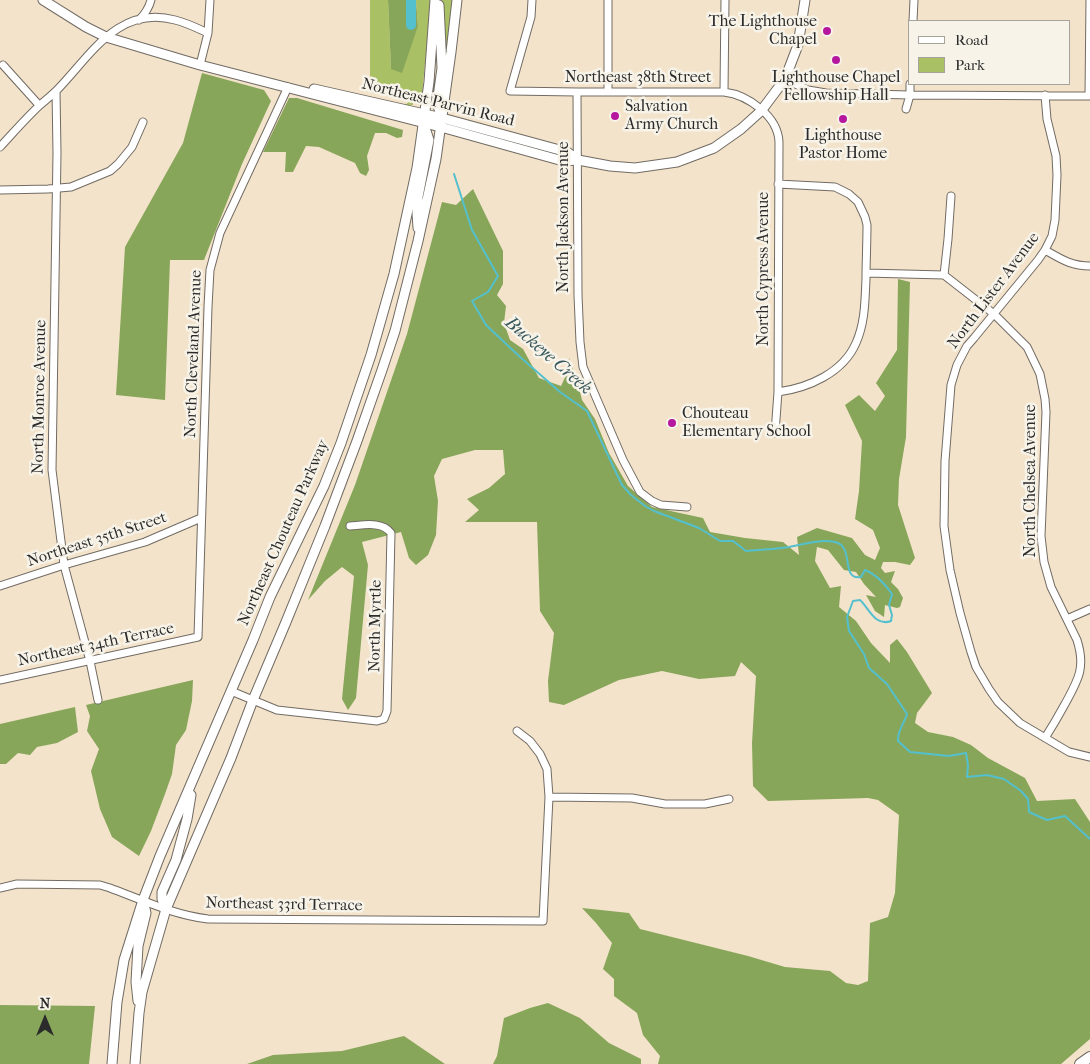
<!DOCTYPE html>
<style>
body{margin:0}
#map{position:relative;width:1090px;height:1064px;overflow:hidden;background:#f4e3cb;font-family:"IM FELL French Canon",serif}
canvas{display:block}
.legend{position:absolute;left:908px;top:20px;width:162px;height:65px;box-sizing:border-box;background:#f7f3e8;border:1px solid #a5a39c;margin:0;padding:6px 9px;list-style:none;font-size:15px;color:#2b2b2b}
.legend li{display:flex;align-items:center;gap:10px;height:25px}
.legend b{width:25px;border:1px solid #a5a39c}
.north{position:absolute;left:20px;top:994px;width:50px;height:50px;-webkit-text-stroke:4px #f7f3e8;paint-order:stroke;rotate:0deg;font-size:14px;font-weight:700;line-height:20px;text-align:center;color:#2b2b2b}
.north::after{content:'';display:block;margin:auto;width:18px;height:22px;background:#2b2b2b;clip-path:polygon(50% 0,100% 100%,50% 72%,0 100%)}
</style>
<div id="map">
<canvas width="1090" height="1064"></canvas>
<ul class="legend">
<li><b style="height:6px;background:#fff"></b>Road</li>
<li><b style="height:14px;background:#aac065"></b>Park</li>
</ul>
<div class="north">N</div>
</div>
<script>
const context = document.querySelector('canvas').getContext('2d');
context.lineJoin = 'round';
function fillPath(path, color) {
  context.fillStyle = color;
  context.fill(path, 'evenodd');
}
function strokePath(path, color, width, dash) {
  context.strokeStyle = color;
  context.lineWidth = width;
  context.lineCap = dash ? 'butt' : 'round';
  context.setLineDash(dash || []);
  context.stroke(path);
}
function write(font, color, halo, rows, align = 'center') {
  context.font = font + ' "IM FELL French Canon",serif';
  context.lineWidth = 5;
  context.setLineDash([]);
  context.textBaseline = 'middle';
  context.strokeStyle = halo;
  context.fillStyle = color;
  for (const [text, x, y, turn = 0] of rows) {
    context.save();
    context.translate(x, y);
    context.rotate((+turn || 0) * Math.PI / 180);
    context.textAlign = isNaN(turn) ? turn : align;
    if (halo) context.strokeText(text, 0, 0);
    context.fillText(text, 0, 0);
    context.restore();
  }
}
fillPath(new Path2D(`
 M370,0H388L391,69L418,26L416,0H430L427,42L422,95L420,100L413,98V105H405L406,104L409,102C411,98 411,94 408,91L370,87Z
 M442,0H452L446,58L443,67Z`), '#aac065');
fillPath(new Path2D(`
 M388,0H416L418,26L402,73L391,69Z
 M202,73L264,90L271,101L242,164L204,260H170L165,400L116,395L125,247L183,143Z
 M289,98H297L403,130L402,137L397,138L386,133H375L367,156L369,170L366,176L360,173L355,163L319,147L306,146L293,172H285L286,152H263Z
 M473,189L503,251V284L497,295L506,306L504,323L510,340L523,349L539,378L561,386L567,373L569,358L578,384L582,400L595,419L609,453L628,486L652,507L703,518L710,532L745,538L783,542L799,555L797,537L817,528L852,538L865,555L875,560L880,548L873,530L855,519L859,491L862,441L845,405L859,395L875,411L885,396L876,383L897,350L898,279L910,282L906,437L899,479L898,505L915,558L910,565L895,562H883L881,568L885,573L895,571L891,582L898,589L903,598L900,607L897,608L885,605L884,617L875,611L866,595L876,597L864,584L856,572L844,570L828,550L817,547L815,561L830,588L841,586L839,607L856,621L871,643L890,663V645L897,639L907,652L932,693L917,713L915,723L928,732L953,737L971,745L988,758L1025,778L1037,801L1075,799L1090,822V1039L1061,1064H658L660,1056L643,1035L637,1013L614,996V979L603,969L612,943L596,923L582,908L629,913L640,929L748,956L785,967L830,971L846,983L858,985L868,981L870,923L888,917L895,893L899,815L878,800L868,798L768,801L753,786L752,743L756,676L741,662L735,676L699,679L662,671L619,680L564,705L549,702L548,681L554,633L540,611L537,522H465L479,510L467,499L489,488L505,474L503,450H475L442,459L434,476L438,501L436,535L428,555L416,565L409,558L401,532L362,542L368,565L356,698L348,710L342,699L354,576L342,567L325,581L308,600L355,485L407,334L442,202L456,205Z
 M193,680L192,701L186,730L176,745L172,774L165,794L151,831L139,856L112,837L100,809L91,771L99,749L87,731L90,716L86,705Z
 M75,707L78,732L57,743L37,747L30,755L18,753L6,764H0V724Z
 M548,1003L580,1018L609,1043L641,1059V1064H493L497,1056L504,1018L530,1008Z
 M0,1005L95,1006L89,1064H0Z
 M404,1036L445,1064H247L273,1055L342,1051Z`), '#87a65a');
strokePath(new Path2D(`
 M454,174L472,230L498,276L488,292L472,301L486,325L519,356L560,392L587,411L622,485L631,495L645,506L654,511L699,528L720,541H733L746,551C760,550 775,549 789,547C804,544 820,539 835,542C855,546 840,581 861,577L865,570C876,574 885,584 892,594L889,605L892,615L891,621C875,627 869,608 860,600L853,601L847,617L849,631L864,654L869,668L887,684L907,714C904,724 897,731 898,741L910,752L949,756L966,753L968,765L967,777L987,775L1004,779L1021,791L1028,799L1029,812L1047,820L1065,816L1090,839`), '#54c0cd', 2);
strokePath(new Path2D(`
 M411,0V25`), '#54c0cd', 10);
const minor = new Path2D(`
 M532,0L531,17L510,91L577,92H724C748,95 778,116 779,142L778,392L775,433
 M608,0V92
 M139,20C145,14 149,8 151,0
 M913,21L914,0
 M3,65L39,105
 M200,65L208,33L210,0
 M785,79L808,90L826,93L910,95L1090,96
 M56,91L57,153L52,470L64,565L90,661L98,700
 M577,92L578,295L580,342L583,367L623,460L640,492L652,501L661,505L687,507
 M724,92L725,0
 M1045,95L1047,119L1056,156L1057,175L1055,220L1052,236L1045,250L1038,260L974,338L967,346L957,365L951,385L945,461L944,526L950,570L960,613L971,652L976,667L989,689L998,702L1020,723L1069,752L1090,757
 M1089,96L1090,0
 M906,109L910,95V84
 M0,147C13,133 26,118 40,105C46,100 52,95 57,90C91,55 118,5 175,20C187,23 197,28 208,33
 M0,190L48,189L71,187L110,171L118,164L132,147L143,122
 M1045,250C1061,259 1071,266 1090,266
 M866,273L944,275L994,314L1027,347L1029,351L1040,374L1045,399L1046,412L1041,536L1044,562L1051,587L1077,640C1086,668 1078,680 1065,704C1059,715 1052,727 1045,738
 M944,275L948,239L951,196
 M778,392C808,388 843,373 856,343C865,323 865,301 866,279C866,261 867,243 867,225L865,217L858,202L849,194L835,187L778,184
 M0,586L64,565L145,542L201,518
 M1067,619L1090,609
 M0,680L198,637L208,307L210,270L220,233L288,87
 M231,691L277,710L377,721L384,719L387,711L391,533C382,521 364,525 350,526
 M549,797L632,798L665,804H705L729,799
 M0,888L17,884L100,885L110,888C142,900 174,915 208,919L543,921L549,797L547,769L540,754L530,741L517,731`);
const major = new Path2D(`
 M43,0L86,27L106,37L200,65L448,129L563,161L578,160L610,166L635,168L677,162L714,148L741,129L761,111L785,79L798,45L805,0
 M439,5L442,68L437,104L442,116
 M314,89L442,118L567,152L578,160
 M418,228L417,213L418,197L429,140L424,125
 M166,909L162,899V892L176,860L187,819L191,795
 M138,1001L136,982L138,946L146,913L143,900
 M112,1064L117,1002L124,960L143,900L160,856L253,640L270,597L324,486L341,443L371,355L394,274L417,168L429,82L435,0
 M135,1064L139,1013L142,992L166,909L231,758L253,700L286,622L325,526L357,441L382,370L395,331L418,241L436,159L451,52L457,0`);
const highway = new Path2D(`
 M1080,1064L1090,1057`);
strokePath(minor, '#716b63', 9);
strokePath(major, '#716b63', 11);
strokePath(highway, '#716b63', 12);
strokePath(minor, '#fff', 7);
strokePath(major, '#fff', 9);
strokePath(highway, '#fff', 10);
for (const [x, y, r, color] of [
 [827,31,5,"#b5179e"],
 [836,60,5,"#b5179e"],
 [615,116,5,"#b5179e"],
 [843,119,5,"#b5179e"],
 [672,423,5,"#b5179e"]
]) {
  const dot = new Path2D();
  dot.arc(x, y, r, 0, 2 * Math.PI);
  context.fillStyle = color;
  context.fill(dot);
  strokePath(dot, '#f7f3e8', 2);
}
write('16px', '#2b2b2b', '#f7f3e8', [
 ["The Lighthouse",817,22,"right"],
 ["Chapel",817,40,"right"],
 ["Lighthouse Chapel",836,78],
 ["Fellowship Hall",836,96],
 ["Salvation",625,107,"left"],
 ["Army Church",625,125,"left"],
 ["Lighthouse",843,136],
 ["Pastor Home",843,154],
 ["Chouteau",682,414,"left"],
 ["Elementary School",682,432,"left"]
]);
write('16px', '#2b2b2b', '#f7f3e8', [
 ["Northeast 38th Street",638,78],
 ["Northeast Parvin Road",438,103,14],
 ["North Jackson Avenue",564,217,-90],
 ["North Cypress Avenue",764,269,-90],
 ["North Lister Avenue",994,291,-53],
 ["North Cleveland Avenue",194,354,-88],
 ["North Monroe Avenue",40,397,-89],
 ["North Chelsea Avenue",1031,481,-90],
 ["Northeast Chouteau Parkway",284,533,-66],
 ["Northeast 35th Street",97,540,-18],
 ["North Myrtle",376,626,-89],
 ["Northeast 34th Terrace",96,645,-12],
 ["Northeast 33rd Terrace",284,905,1]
]);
write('italic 18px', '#37585c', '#f7f3e8', [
 ["Buckeye Creek",548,356,41]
]);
</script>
